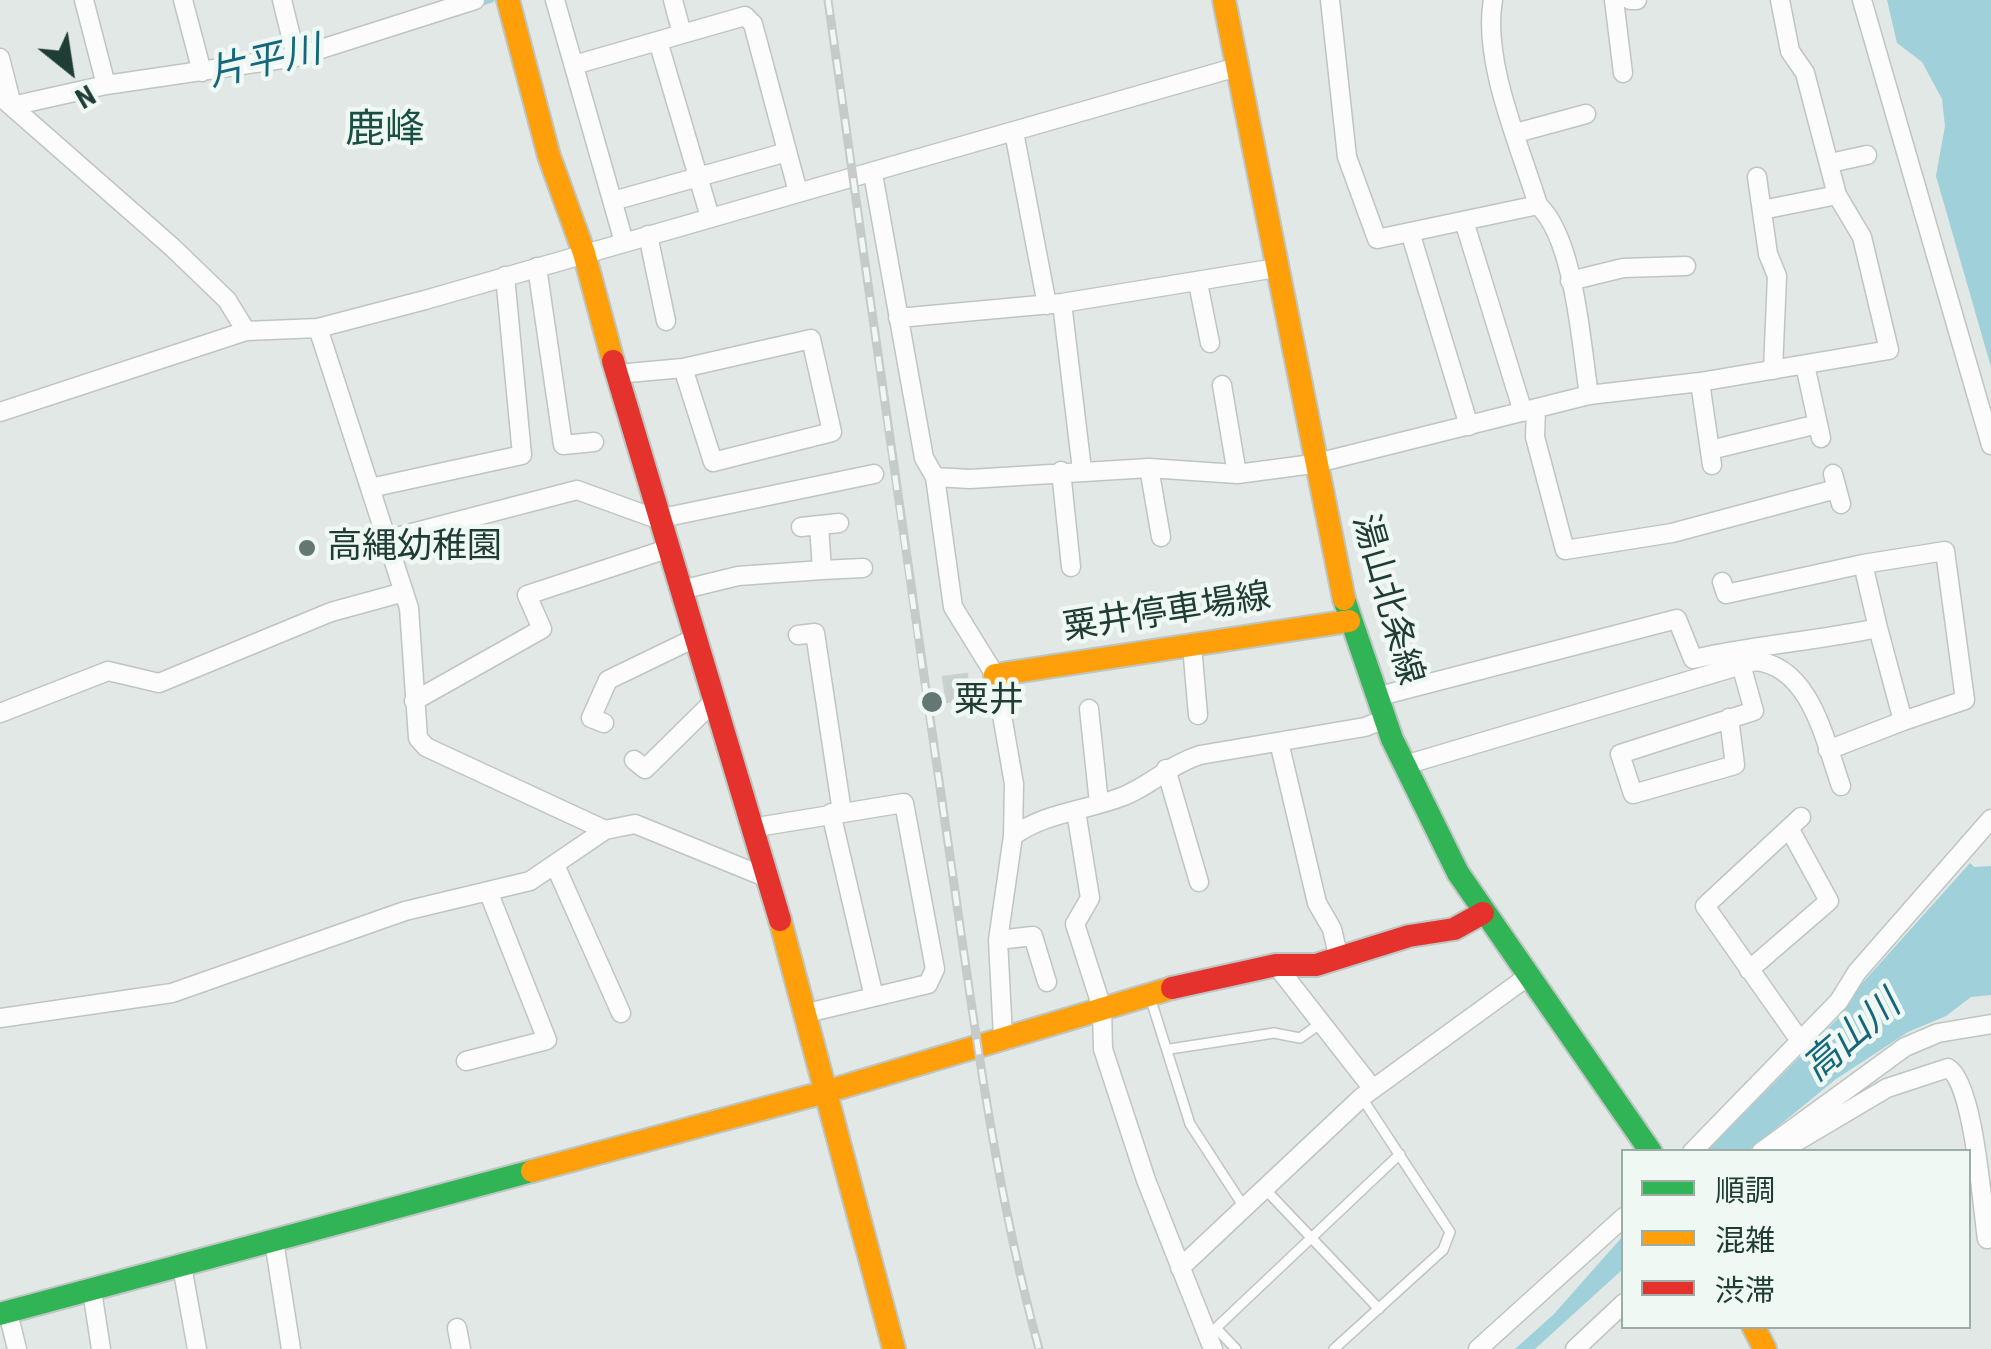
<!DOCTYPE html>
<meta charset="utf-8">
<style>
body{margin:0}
#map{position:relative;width:1991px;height:1349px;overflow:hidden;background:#e2e8e5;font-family:"Roboto Condensed","Noto Sans JP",sans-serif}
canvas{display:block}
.legend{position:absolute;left:1621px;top:1149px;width:350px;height:180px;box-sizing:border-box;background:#f0f8f4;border:2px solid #9cada8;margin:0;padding:12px 18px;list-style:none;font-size:30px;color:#1f3c35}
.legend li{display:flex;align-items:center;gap:20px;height:50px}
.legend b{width:50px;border:2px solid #9cada8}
.north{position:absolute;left:20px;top:20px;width:100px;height:100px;-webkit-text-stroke:8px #f0f8f4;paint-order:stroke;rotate:150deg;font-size:28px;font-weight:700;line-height:40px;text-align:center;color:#1f3c35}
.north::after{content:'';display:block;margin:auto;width:35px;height:45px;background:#1f3c35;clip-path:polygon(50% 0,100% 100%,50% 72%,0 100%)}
</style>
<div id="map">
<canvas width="1991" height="1349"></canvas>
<ul class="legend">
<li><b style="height:12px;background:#30b455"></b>順調</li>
<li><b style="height:12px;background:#ff9f0a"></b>混雑</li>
<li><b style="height:12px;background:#e5322d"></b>渋滞</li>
</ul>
<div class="north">N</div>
</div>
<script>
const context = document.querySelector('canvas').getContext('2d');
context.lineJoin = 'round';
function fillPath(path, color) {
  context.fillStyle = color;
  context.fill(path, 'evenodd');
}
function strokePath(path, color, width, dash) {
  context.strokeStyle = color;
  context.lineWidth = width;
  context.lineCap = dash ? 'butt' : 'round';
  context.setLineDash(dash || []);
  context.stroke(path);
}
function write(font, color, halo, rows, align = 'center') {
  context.font = font + ' "Roboto Condensed","Noto Sans JP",sans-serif';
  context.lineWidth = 9;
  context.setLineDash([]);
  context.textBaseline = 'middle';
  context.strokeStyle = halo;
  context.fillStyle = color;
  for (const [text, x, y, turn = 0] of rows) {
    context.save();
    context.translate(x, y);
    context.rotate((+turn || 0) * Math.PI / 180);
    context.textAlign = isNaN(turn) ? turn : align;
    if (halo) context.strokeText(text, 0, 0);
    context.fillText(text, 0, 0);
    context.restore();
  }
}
fillPath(new Path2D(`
 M1887,0H1991V367L1936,176L1945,126L1942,99L1922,62L1897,43Z
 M1970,863L1974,867L1991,866V995L1971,997L1946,1016L1908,1032L1836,1079L1748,1151H1707L1844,1012L1857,989Z
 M1623,1236V1269L1535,1349H1515L1554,1314Z`), '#a0d0d9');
strokePath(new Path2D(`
 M477,5L492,0`), '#a0d0d9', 5);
const building = new Path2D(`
 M967,674V699L947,702L943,677Z`);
fillPath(building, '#c9cfcd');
strokePath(building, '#cbd1ce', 2.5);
const lane = new Path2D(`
 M1150,997L1190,1124L1244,1207
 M1170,1049L1274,1033L1300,1038L1321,1023
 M1264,1188L1379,1309
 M1236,1349L1216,1328L1400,1154
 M1334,1349L1443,1250L1450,1232L1362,1098`);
const street = new Path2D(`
 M84,0L106,85
 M183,0L202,72
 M282,0L296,57
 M555,0L624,242
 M673,0L682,34
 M1330,0L1347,157L1377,239L1538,205
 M1493,0C1482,61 1520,146 1538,205C1575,239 1581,345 1589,395
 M1614,0L1623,73
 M1630,0H1637
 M1862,0L1991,445
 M658,41L710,217
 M0,58L12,105
 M574,65L745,16L753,24L798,192
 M0,96L172,247L227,300L246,331
 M12,106L106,85L296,57L475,0
 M1014,132L1047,305
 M1516,133L1586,114
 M1830,163L1867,155
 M873,174L924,458L935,477L953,607L995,675L1014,784L1013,836L998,940L1003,1037
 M1757,177L1768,254L1777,276L1773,370
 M613,201L787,152
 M1762,210L1837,195
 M1464,221L1523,412
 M1410,232L1469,426
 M648,235L666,321
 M537,267L563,445L594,442
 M1570,281L1623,268L1686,266
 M1198,283L1210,343
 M1062,303L1082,470
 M898,318L1062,303L1276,268
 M318,328L409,608L418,738L426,747L605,830
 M1805,365L1821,438
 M617,374L683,368L811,339L832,432L713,462L683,368
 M1700,382L1712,465
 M1222,385L1237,474
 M1536,409L1535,437L1565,550L1672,533L1836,489
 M0,412L246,331L318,328L425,300L1237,67
 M1710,450L1818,424
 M1149,468L1161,537
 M1061,471L1071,567
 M1833,474L1841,504
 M935,477L970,479L1149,468L1237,474L1313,464L1589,395L1700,382L1889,350L1862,237L1837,195L1805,73L1790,51L1780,0
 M370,488L522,455L505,276
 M801,527L839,523
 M385,540L577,490L657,519L874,474
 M822,570L863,568
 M1722,582L1726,594L1863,564
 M681,590L738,576L822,570L819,525
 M798,635L815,633L842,812
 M1192,646L1198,715
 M1376,697L1677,619L1693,659C1754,645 1816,641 1878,628L1903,721L1965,700L1945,551L1863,564L1878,628
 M414,701L542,629L527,595L667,549
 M1089,709L1099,803
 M0,713L108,671L159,683L331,612L404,592
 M1729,718L1735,765L1633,794L1620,754L1754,711L1738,654
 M604,723L591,718L608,680L697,637
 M1279,742L1317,903L1332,929L1339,959
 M1828,750L1903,721
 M634,760L645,769L715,700
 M1405,765L1755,661C1811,666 1825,742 1841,786
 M1166,769L1199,882
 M1076,811L1090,898L1075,924L1102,1008L1103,1049L1146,1180L1213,1349
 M831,813L874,997
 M751,828L904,803L935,969L928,984L807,1013
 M1013,836C1046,812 1086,811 1124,796C1151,785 1171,764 1200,755L1365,727L1385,719
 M555,865L621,1013
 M998,940L1033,936L1047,982
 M1276,965L1373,1089
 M1749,970L1829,901L1789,828
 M0,1018L172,993L405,911L530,881L605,830L635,824L765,877
 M1801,1042L1705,906L1801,817
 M466,1061L547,1040L488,891
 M1692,1152L1839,1001L1857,972L1991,819
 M1761,1152L1905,1047L1938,1033L1991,1024
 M1779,1152L1887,1088L1948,1068C1974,1083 1982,1206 1987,1239
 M274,1241L291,1349
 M182,1266L197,1349
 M1180,1268L1362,1097L1527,977
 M92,1291L101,1349
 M8,1313L17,1349
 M457,1328L461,1349
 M1478,1349L1624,1217
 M1575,1349L1624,1303`);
const fast = new Path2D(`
 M1344,599L1392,739L1458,873L1651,1152
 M0,1314L532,1171`);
const slow = new Path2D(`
 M508,0L549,156L584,253L613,361
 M1224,0L1344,599
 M995,675L1349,621
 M780,920L894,1349
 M532,1171L829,1091L1172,988
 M1753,1326L1765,1349`);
const jam = new Path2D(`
 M613,361L780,920
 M1172,988L1276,965H1316L1409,936L1454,929L1483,913`);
strokePath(lane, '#bfc5c2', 12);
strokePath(street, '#bfc5c2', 21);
strokePath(fast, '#bec6c3', 26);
strokePath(slow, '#bec6c3', 26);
strokePath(jam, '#bec6c3', 26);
strokePath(lane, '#fbfcfb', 9);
strokePath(street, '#fbfcfb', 18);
strokePath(fast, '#30b455', 22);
strokePath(slow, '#ff9f0a', 22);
strokePath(jam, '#e5322d', 22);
const rail = new Path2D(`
 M828,0C867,274 904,548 945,822C971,998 992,1177 1039,1349`);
strokePath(rail, '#c6cac9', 9);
strokePath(rail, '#f0f8f4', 5, [15]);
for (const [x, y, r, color] of [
 [307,548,10,"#637873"],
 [932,702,12,"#637873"]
]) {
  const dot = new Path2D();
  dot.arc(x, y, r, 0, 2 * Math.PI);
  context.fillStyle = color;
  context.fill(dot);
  strokePath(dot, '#f0f8f4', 4);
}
write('35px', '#1f3c35', '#f0f8f4', [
 ["高縄幼稚園",327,548],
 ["粟井",954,702]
], 'left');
write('35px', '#1f3c35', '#f0f8f4', [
 ["湯山北条線",1386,600,74],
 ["粟井停車場線",1167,614,-9]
]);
write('italic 38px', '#16677b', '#f0f8f4', [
 ["片平川",265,64,-13],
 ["高山川",1853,1038,-41]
]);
write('40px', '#1a4f44', '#f0f8f4', [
 ["鹿峰",385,132]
]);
</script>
